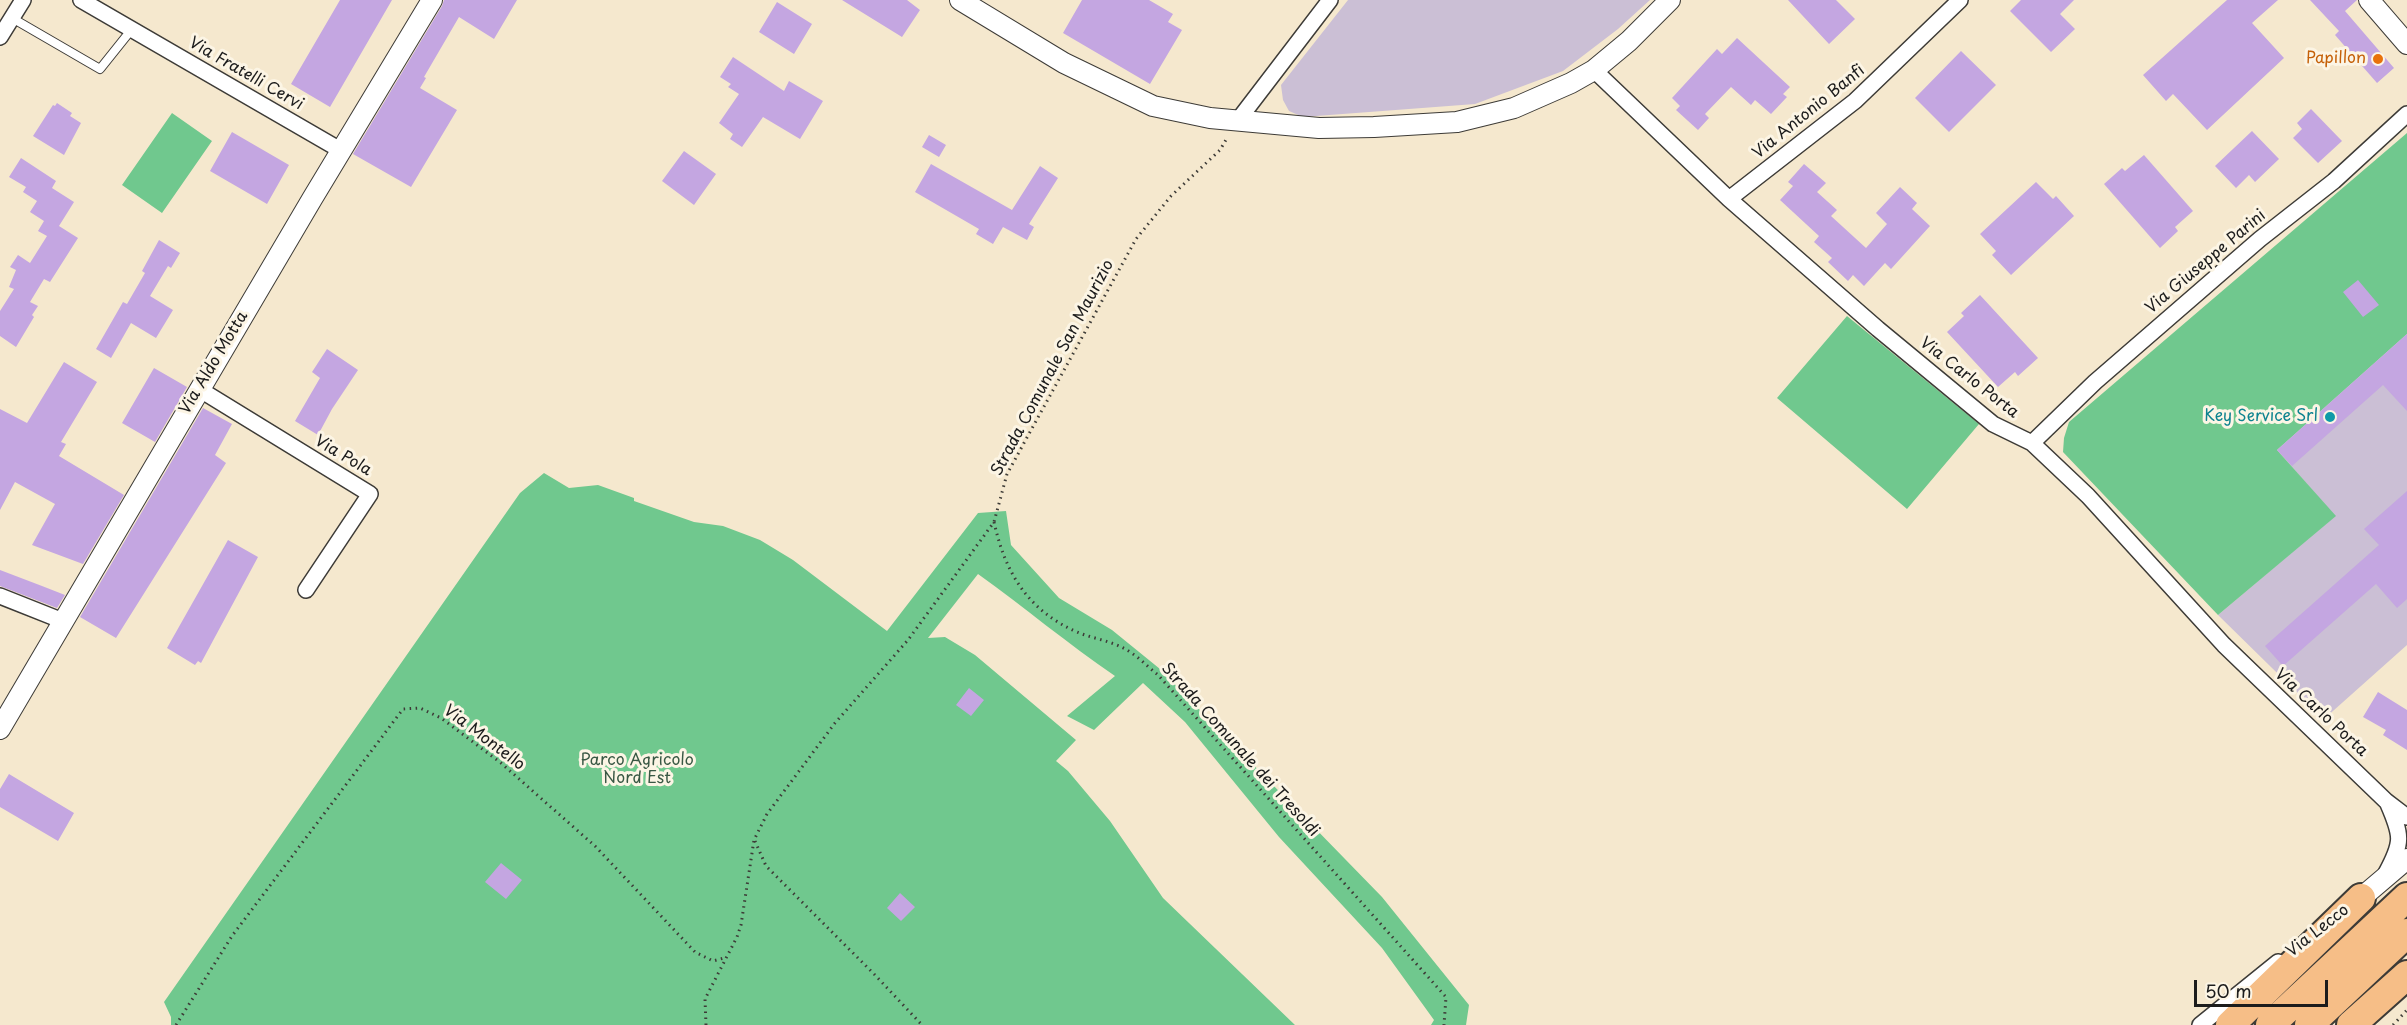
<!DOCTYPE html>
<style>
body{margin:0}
#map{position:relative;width:2407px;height:1025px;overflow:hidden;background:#f5e8ce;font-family:"Playpen Sans",sans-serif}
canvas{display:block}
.scale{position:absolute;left:2194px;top:980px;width:134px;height:27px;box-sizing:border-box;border:3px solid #1c1c1c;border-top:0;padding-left:8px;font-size:18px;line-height:21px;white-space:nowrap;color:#1c1c1c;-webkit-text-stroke:4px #fcf5e5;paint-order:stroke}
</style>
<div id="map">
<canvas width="2407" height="1025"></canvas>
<div class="scale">50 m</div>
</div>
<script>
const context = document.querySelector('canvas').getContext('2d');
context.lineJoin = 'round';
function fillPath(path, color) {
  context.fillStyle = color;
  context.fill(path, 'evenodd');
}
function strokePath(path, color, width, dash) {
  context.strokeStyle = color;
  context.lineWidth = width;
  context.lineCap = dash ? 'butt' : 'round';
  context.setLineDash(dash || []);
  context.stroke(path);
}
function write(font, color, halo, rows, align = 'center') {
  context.font = font + ' "Playpen Sans",sans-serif';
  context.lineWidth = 6;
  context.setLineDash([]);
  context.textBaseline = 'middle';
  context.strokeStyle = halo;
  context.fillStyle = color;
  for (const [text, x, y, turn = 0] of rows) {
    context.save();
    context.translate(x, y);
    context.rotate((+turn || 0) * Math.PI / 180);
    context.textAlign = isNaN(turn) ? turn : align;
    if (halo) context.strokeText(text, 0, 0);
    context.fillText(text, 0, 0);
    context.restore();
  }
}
fillPath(new Path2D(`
 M1348,0H1650L1618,29L1563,71L1475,104L1303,117L1289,111L1283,100L1281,85Z
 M2407,334V645L2324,719L2218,615L2335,516L2277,450Z`), '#cbbfd5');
fillPath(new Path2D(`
 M172,113L212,141L162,213L122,185Z
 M2407,133V334L2277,450L2336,516L2218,615L2063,452L2064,438L2069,422Z
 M1847,316L1979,424L1907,509L1777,398Z
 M544,473L569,488L598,485L634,498V501L694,522L723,526L760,540L793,560L887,631L978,513L1006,511L1011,545L1059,598L1112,630L1160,669L1382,897L1469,1005L1466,1025H1431L1434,1020L1382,948L1279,837L1185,722L1143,683L1094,730L1067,716L1115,676C1068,644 1024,607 978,574L928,638L945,637L975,655L1076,740L1056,761L1068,771L1110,821L1163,898L1295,1025H171V1017L164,1002L520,493Z`), '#70c88e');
fillPath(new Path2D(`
 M340,0H392L330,107L291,84Z
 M444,0H517L494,39L459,17L424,77L426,78L420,88L457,110L411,187L353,154L442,6Z
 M842,0H907L920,10L902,37Z
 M1082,0H1149L1173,14L1168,22L1182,30L1150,84L1063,33Z
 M1788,0H1836L1855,19L1829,44Z
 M2021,0H2074L2060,14L2075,29L2051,52L2010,11Z
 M2227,0H2278L2252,23L2284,58L2207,130L2173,94L2166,101L2143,75Z
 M2310,0H2357L2345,11L2394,68L2377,83L2335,35L2339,31Z
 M777,2L812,24L794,54L759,32Z
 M1737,38L1790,87L1783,94L1787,97L1771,114L1755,100L1751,105L1731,87L1705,114L1709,118L1698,130L1676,110L1680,106L1672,98L1717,49L1722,54Z
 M1961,51L1996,85L1949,132L1915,98Z
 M733,57L784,91L789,81L823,101L800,139L763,117L742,147L730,139L733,134L719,123L739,94L728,87L731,84L720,77Z
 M57,103L72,113L70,116L81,123L64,155L33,136L53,105L55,106Z
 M2311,109L2342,141L2318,163L2293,138L2302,129L2297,123Z
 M2252,131L2279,159L2255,182L2249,175L2236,188L2215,166Z
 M232,132L289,165L267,204L210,171Z
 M929,135L946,145L939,157L922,147Z
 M684,151L716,174L694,205L662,181Z
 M2144,155L2193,211L2175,227L2178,231L2160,248L2104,184L2122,168L2125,171Z
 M21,158L56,181L52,188L74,202L59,226L78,238L50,282L44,279L30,302L38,306L32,315L34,317L16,347L0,336V311L14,289L9,287L16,270L10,267L18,255L30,263L47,236L38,231L44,221L30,212L37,201L23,192L26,187L9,177Z
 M931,164L1012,210L1040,166L1058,178L1029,224L1034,227L1027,240L1003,227L993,244L976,234L979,229L915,192Z
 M1804,164L1826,183L1817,192L1837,210L1831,216L1866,248L1887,224L1876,213L1900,187L1917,203L1912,209L1930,226L1891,269L1885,263L1864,286L1853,275L1848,281L1828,262L1832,258L1814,242L1819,236L1780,200L1793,186L1788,182Z
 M2036,182L2053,199L2056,196L2074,216L2011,275L1992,255L1996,251L1980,234Z
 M159,240L180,253L171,268L168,266L150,296L173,310L156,338L131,323L111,358L96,349L123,302L127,304L145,273L142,271Z
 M2358,280L2379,305L2363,317L2343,292Z
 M1980,295L2038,358L2018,376L2015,372L1998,387L1947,332L1964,316L1961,313Z
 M2407,334V411L2383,385L2292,466L2277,450Z
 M327,349L358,370L332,409L318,435L295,421L320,378L312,372Z
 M64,362L97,382L61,442L66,444L59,456L124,495L83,564L32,545L55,504L15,482L0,510V409L27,423Z
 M154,368L187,387L155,442L122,423Z
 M203,408L232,424L215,455L226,463L116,638L80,617Z
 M2407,491V599L2397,608L2376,584L2283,666L2265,646L2379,545L2364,529Z
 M228,540L258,557L201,663L198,661L195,665L167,648Z
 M0,570L42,586L65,595L57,608L0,586Z
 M969,688L984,700L971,716L956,705Z
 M2378,692L2407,710V750L2383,735L2386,730L2363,717Z
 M9,774L74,813L58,841L0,807V789Z
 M501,863L522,880L506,899L485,882Z
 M900,893L915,907L901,921L887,908Z`), '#c4a6e1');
const service = new Path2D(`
 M12,18L100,69L132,29`);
const minor = new Path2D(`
 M81,0L342,151
 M0,37L23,0
 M1594,70L1729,199L1878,329L1993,424L2032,443L2088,496L2224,645L2386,801L2407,817
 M1239,119L1330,0
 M1729,199L1855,101L1960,0
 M199,389L370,494L306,590
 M2032,443L2095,382L2260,239L2334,181L2407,114
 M0,596L63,621
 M2386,873C2403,842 2402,836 2388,804
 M2200,1025L2278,962`);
const tertiary = new Path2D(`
 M960,0L1064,63L1153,106L1210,118L1319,128L1374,127L1457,122L1514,108L1571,83L1594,70L1629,41L1670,0
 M2369,0L2407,44
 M0,729L312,199L432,0
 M2361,898L2407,859`);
const motorway = new Path2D(`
 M2230,1025L2361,898
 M2270,1025L2407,897
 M2309,1025L2407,933
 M2351,1025L2407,975`);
strokePath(service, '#3d3b37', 10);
strokePath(minor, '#3d3b37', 18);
strokePath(tertiary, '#3d3b37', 22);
strokePath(motorway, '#3d3b37', 32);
strokePath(new Path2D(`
 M994,522C1005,572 1027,610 1077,632C1091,638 1107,640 1121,647C1135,653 1147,666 1158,675L1446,997L1444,1025
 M755,841L766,866L875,975L922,1025
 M176,1025L232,936L403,709L420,708L441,718L501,763L595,846L695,952L713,961L724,958
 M706,1025L705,999L737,937L741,925L754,840L767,814L835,723L908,640L994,522L1007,474L1136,239L1171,196L1220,150L1227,138
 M2393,1025L2407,1010`), '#3d3b37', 3, [1.5, 4.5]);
strokePath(service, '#fff', 8);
strokePath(minor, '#fff', 15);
strokePath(tertiary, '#fff', 20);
strokePath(motorway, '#f6be87', 28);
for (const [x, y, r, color] of [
 [2378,59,6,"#e8710a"],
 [2330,417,6,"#0f9aa8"]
]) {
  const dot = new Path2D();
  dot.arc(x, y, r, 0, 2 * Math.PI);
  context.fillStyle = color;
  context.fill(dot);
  strokePath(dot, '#fcf5e5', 2);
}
write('16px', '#c56008', '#fcf5e5', [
 ["Papillon",2366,59]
], 'right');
write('16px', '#1c1c1c', '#fcf5e5', [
 ["Via Fratelli Cervi",246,74,30],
 ["Via Antonio Banfi",1809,112,-39],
 ["Via Giuseppe Parini",2206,262,-40],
 ["Via Aldo Motta",214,363,-59],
 ["Strada Comunale San Maurizio",1053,368,-62],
 ["Via Carlo Porta",1969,378,38],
 ["Via Pola",343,456,31],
 ["Via Carlo Porta",2321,713,43],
 ["Via Montello",484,738,37],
 ["Strada Comunale dei Tresoldi",1240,750,48],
 ["Via Lecco",2318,931,-38]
]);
write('16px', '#0d838f', '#fcf5e5', [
 ["Key Service Srl",2318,417]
], 'right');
write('16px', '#395844', '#fcf5e5', [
 ["Parco Agricolo",637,761],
 ["Nord Est",637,779]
]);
</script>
